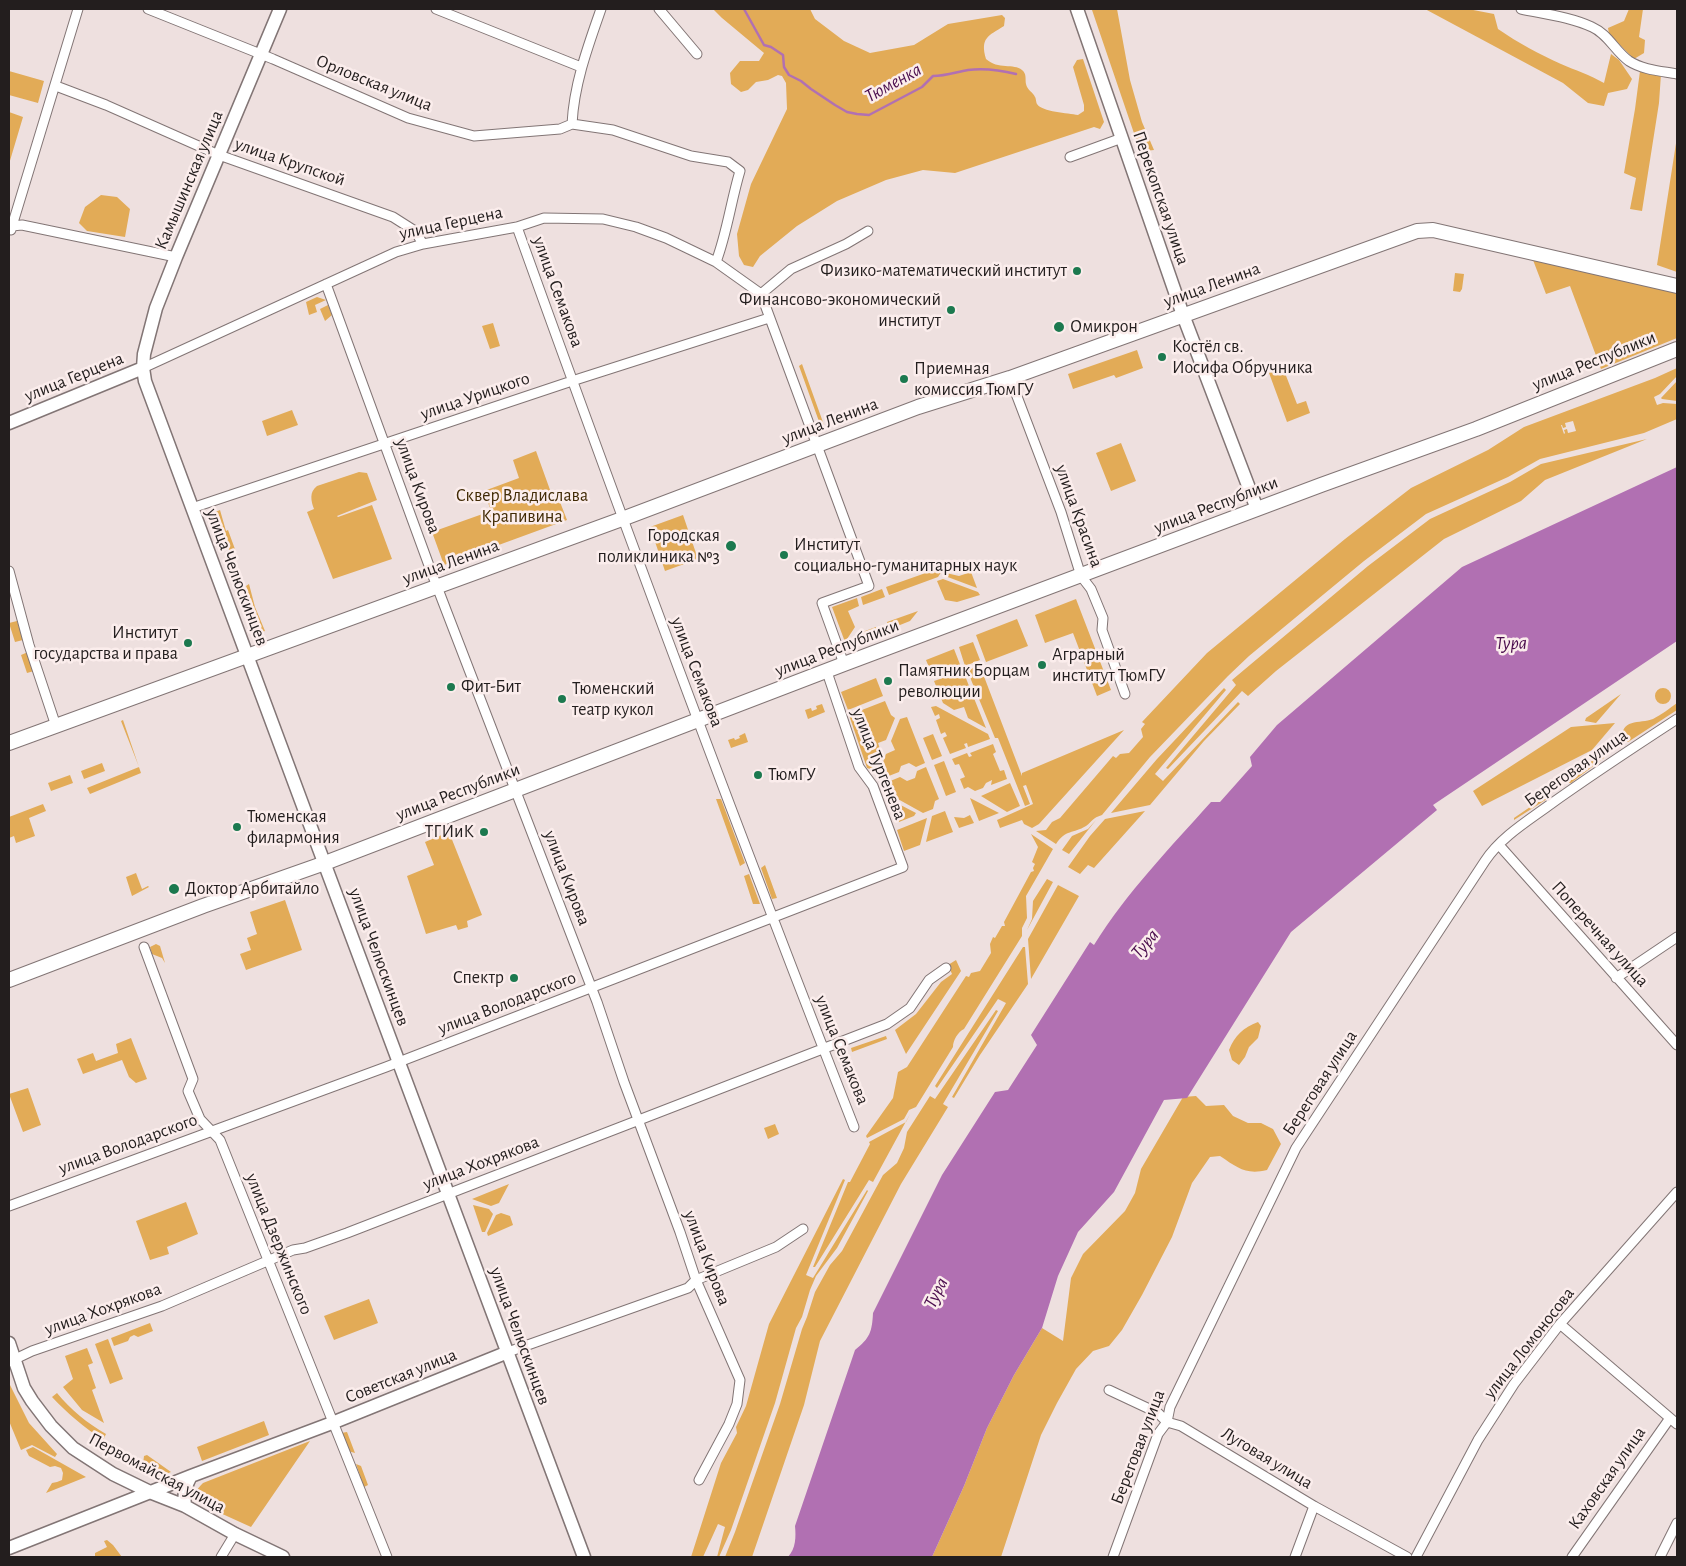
<!DOCTYPE html>
<meta charset="utf-8">
<style>
body{margin:0}
#map{position:relative;width:1686px;height:1566px;overflow:hidden;background:#eee0df;font-family:"Alegreya Sans",sans-serif}
canvas{display:block}
.frame{position:absolute;inset:0;border:10px solid #231e1e;pointer-events:none}
</style>
<div id="map">
<canvas width="1686" height="1566"></canvas>
<div class="frame"></div>
</div>
<script>
const context = document.querySelector('canvas').getContext('2d');
context.lineJoin = 'round';
function fillPath(path, color) {
  context.fillStyle = color;
  context.fill(path, 'evenodd');
}
function strokePath(path, color, width, dash) {
  context.strokeStyle = color;
  context.lineWidth = width;
  context.lineCap = dash ? 'butt' : 'round';
  context.setLineDash(dash || []);
  context.stroke(path);
}
function write(font, color, halo, rows, align = 'center') {
  context.font = font + ' "Alegreya Sans",sans-serif';
  context.lineWidth = 5;
  context.setLineDash([]);
  context.textBaseline = 'middle';
  context.strokeStyle = halo;
  context.fillStyle = color;
  for (const [text, x, y, turn = 0] of rows) {
    context.save();
    context.translate(x, y);
    context.rotate((+turn || 0) * Math.PI / 180);
    context.textAlign = isNaN(turn) ? turn : align;
    if (halo) context.strokeText(text, 0, 0);
    context.fillText(text, 0, 0);
    context.restore();
  }
}
fillPath(new Path2D(`
 M713,9H810L815,19L844,41L870,53L914,45L948,24L1002,15L1005,18L1004,26C988,36 980,38 986,59C998,70 1014,63 1022,70C1027,74 1025,79 1026,84C1027,90 1033,92 1035,97C1036,98 1036,102 1037,104C1042,112 1068,113 1078,115L1084,111V105L1073,67L1077,60L1083,59L1104,122L1100,129L1094,127L955,173L923,170L886,180L837,201L797,226L760,256L753,267L744,265L739,256L737,234L751,184L787,109L786,83L782,76L778,75L768,80L756,82L748,90L741,92L731,84L730,73L740,61H759L764,53L722,18Z
 M1096,9H1117L1130,80L1142,122L1154,150L1145,151L1138,145L1092,10Z
 M1425,9H1468L1494,14L1498,29C1518,43 1539,54 1561,64C1575,70 1590,75 1604,83L1611,54L1619,60L1632,79L1627,89L1608,93L1604,106L1588,103L1563,83Z
 M1629,9H1643L1639,37L1645,40L1644,53L1634,59L1609,34L1608,28L1624,21Z
 M9,71L44,81L38,103L9,95Z
 M1640,71L1661,74L1659,103L1642,211L1630,209L1636,178L1624,173L1635,109Z
 M9,112L23,117L9,164Z
 M1677,137V245L1676,249L1677,251V272L1657,265Z
 M101,195L117,197L130,209L125,237L87,231L79,223L85,207Z
 M1533,260L1677,292V338L1601,369L1570,286L1546,294Z
 M1455,273L1464,274L1462,289L1460,292L1453,291Z
 M317,297L326,300L315,305L317,312L309,315L306,302Z
 M328,305L332,315L325,321L320,309Z
 M493,323L500,346L490,349L482,326Z
 M1137,350L1143,368L1116,378L1114,375L1073,389L1068,374Z
 M802,364L824,425L821,427L799,366Z
 M1283,368L1297,404L1306,401L1310,413L1287,422L1269,373Z
 M1677,368V376L1660,394L1654,397L1657,405L1663,403L1677,404V419L1644,433L1540,459L1508,477L1426,514L1364,561L1249,656L1228,676L1150,757L1102,815C1092,818 1093,821 1086,826C1073,834 1066,829 1056,844L1036,831L1046,830L1052,822L1060,818L1113,756L1116,758L1120,754L1129,753L1143,737L1141,729L1145,724L1142,722L1207,653L1345,539L1411,488L1488,450L1524,427L1655,378ZM1573,421L1576,431L1568,433L1567,429L1564,430L1565,433L1564,434L1561,425H1562L1563,428L1566,427L1565,423Z
 M1677,381V401L1662,399L1661,398Z
 M292,410L298,425L267,436L262,421Z
 M1647,439L1545,480L1521,501L1444,539L1276,671L1248,696L1242,691L1168,769L1166,768L1236,685L1232,680L1368,566L1430,519L1510,482L1541,464Z
 M1121,443L1136,481L1111,491L1096,453Z
 M536,451L554,501L560,502L567,520L444,565L432,532L491,511L484,491L519,478L513,460Z
 M359,472L367,473L377,500L337,516L338,517L372,505L392,559L333,579L307,512L314,509C311,501 309,492 317,486Z
 M220,510L226,531L228,530L236,552L230,554L228,546L221,540L211,514Z
 M683,515L698,559L665,571L650,527Z
 M937,569L942,571L938,577L889,595L886,587Z
 M971,572L977,588L945,576L946,573L959,576Z
 M943,579L978,592L980,595L957,602L945,600L937,581Z
 M249,584L255,607L265,631L256,634L246,609L247,601L245,595L248,591L246,586Z
 M882,589L885,597L863,605L861,597Z
 M857,598L859,606L848,611L855,627L845,642L832,607Z
 M1076,599L1111,690L1097,696L1073,633L1045,643L1035,615Z
 M918,611L910,621L890,629L887,622Z
 M1017,619L1028,646L986,662L976,635Z
 M17,621L23,640L15,642L9,623Z
 M876,627L878,633L850,644L857,634Z
 M973,642L980,660L965,666L959,647Z
 M954,649L961,667L933,677L926,660Z
 M28,652L34,671L27,673L21,655Z
 M980,666L1022,776V773L1124,730L1039,824L1032,828L1024,824L1022,820L1000,828L997,820L1033,804L1026,785L1023,786L1030,804L1025,806L998,738H995L967,670Z
 M963,671L986,728L968,718L964,707L954,710L943,703L934,681Z
 M876,678L883,696L848,710L841,692Z
 M1655 696a8 8 0 1 1 16 0a8 8 0 1 1-16 0Z
 M1224,688L1226,690L1155,774L1163,781L1238,702L1240,704L1204,741L1150,805L1111,813L1157,759Z
 M1621,694L1596,723L1585,721L1586,718Z
 M885,701L891,715L895,718L886,740L878,743L881,752L873,770L867,768L849,715Z
 M1677,703V710L1628,742L1623,741C1619,718 1640,724 1653,719C1661,715 1670,708 1677,703Z
 M822,704L825,712L808,719L805,710L811,708L812,711L817,709L816,706Z
 M936,706L988,734L990,739L968,747L967,743L964,744L966,748L950,754L943,738L947,736L945,732L941,734L936,720L940,718L939,714L935,716L931,707Z
 M907,717L925,763L916,767L909,763L901,766L899,772L881,779L879,773L886,754L895,750L891,741L900,719Z
 M123,720L141,773L90,794L87,788L139,767L121,721Z
 M1615,723L1592,750L1482,806L1473,791L1571,727Z
 M745,733L748,742L731,748L728,740L734,738L735,740L740,738L739,736Z
 M933,734L942,756L932,760L923,738Z
 M1616,742L1613,750L1609,754L1571,783H1564Z
 M993,744L996,752L993,754L1000,771L1004,770L1007,779L991,785L992,780L986,783L983,788L975,791L968,787L964,789L960,779L965,777L959,764L955,765L952,759L967,753L969,757L972,756L970,753Z
 M944,761L956,792L946,796L934,765Z
 M102,763L105,771L84,779L81,771Z
 M926,767L939,799L935,801L933,809L923,813L887,793L883,784L900,777L907,781L915,778L917,771Z
 M70,775L73,783L51,791L48,783Z
 M1010,783L1020,806L1007,812L981,796Z
 M1549,794L1547,799L1514,820V818Z
 M970,798L999,813L979,821Z
 M716,799H721L745,863L740,866Z
 M889,799L916,813L914,816L899,822Z
 M43,804L46,811L29,818L35,836L16,843L14,836L9,838V817Z
 M945,811L953,832L926,842L932,816Z
 M1145,811L1094,868L1088,865L1080,874L1068,867L1090,836L1105,819Z
 M970,815L974,823L959,828L954,817L964,818Z
 M927,818L920,845L904,851L897,830Z
 M1096,820L1069,854L1062,850L1072,836L1088,829Z
 M449,832L482,915L467,921L468,927L458,930L456,925L426,934L407,876L434,865L425,842Z
 M1031,834L1053,849L1026,896L1027,918L1022,928V936L964,1029C958,1032 953,1040 953,1047L916,1107L909,1110L904,1119L867,1138L866,1136L893,1098L898,1072L907,1067L966,976L969,977L971,973L980,971L991,953L990,944L993,937L995,938L1002,926H1005L1004,922L1031,872L1034,871L1033,868L1035,864L1032,862L1038,847Z
 M765,865L777,898L772,899L761,868Z
 M136,873L142,889L148,886L149,887L132,896L126,877Z
 M749,874L760,904H753L744,876Z
 M1047,879L1053,882L1027,930L1032,919L1033,901Z
 M1058,885L1079,896L1031,979L1028,939Z
 M285,900L302,950L246,970L240,954L251,950L247,938L257,934L250,912Z
 M156,944L160,946L165,963L162,958L152,954L150,947Z
 M1023,947H1025L1028,984L980,1055L954,1098L952,1097L1006,1003L998,999L937,1088L935,1086Z
 M956,960L961,971L906,1054L895,1030L916,1014L941,982L952,974L948,965Z
 M996,1010L998,1011L943,1104L948,1107L901,1184L820,1341L804,1405L752,1557H725L735,1532L780,1404L802,1329L807,1317L815,1292L830,1265L842,1251L883,1175L897,1163L904,1148L907,1132L930,1096L935,1099Z
 M1258,1022L1261,1026L1258,1038L1249,1047L1245,1057L1239,1065L1232,1060L1229,1050C1235,1035 1243,1028 1258,1022Z
 M886,1036L887,1039L852,1052L851,1048Z
 M131,1038L147,1079L136,1083L129,1077L122,1060L83,1074L77,1059L93,1053L96,1061L118,1053L116,1044Z
 M28,1088L41,1125L23,1132L9,1094Z
 M1196,1096L1206,1106L1224,1105L1233,1116L1248,1123H1261L1273,1129L1281,1144L1267,1170C1246,1175 1238,1168 1220,1156L1210,1157L1192,1183L1172,1237L1142,1295L1122,1330L1109,1346L1093,1351L1076,1369L1057,1403L1041,1435L1001,1557H932L964,1486L987,1428L1014,1375L1042,1328L1063,1341L1071,1278L1083,1254L1125,1211L1135,1193L1141,1169L1183,1097Z
 M910,1114L873,1182L869,1180L815,1267H813L848,1182H850L870,1144L869,1142L906,1122Z
 M775,1124L779,1134L768,1139L764,1128Z
 M843,1179L845,1180L806,1275L813,1278L867,1190L868,1191L837,1248L816,1276L810,1290L802,1317L796,1328L775,1403L731,1530L719,1557H717L725,1527L718,1524L703,1557H691L721,1463L737,1433L736,1427L746,1406L769,1324Z
 M509,1184L499,1203L491,1206L472,1199Z
 M186,1202L198,1234L167,1247L169,1254L150,1260L136,1221Z
 M473,1205L489,1209L493,1214L485,1232H482Z
 M501,1213L510,1216L513,1225L488,1236L487,1233L496,1215Z
 M369,1299L378,1323L334,1340L324,1316Z
 M150,1323L153,1331L138,1337L134,1335L130,1337L128,1341L114,1346L111,1338Z
 M108,1339L123,1379L110,1384L95,1344Z
 M87,1348L93,1363L88,1365L96,1388L92,1390L104,1423L82,1410L63,1387L73,1379L65,1356Z
 M9,1383L29,1423L57,1454L55,1457L32,1445L21,1450L9,1421Z
 M57,1393C71,1410 87,1423 106,1434L103,1440C84,1427 68,1414 52,1397Z
 M264,1421L269,1435L202,1461L197,1447Z
 M347,1432L355,1453L348,1451L341,1433Z
 M310,1441L251,1527L196,1502C194,1493 196,1490 203,1483Z
 M33,1447L86,1477L46,1493L52,1483L57,1482L62,1480L63,1473L61,1468L55,1466L50,1467L29,1456L26,1450Z
 M147,1455L171,1472L161,1476L143,1464L144,1456Z
 M356,1464L361,1466L368,1485L364,1487Z
 M107,1540L113,1545L122,1557H95V1553L107,1547L104,1541Z`), '#e2ab57');
fillPath(new Path2D(`
 M1677,467V641L1433,805L1437,810L1291,932L1187,1098L1164,1100L1114,1192L1078,1232L1058,1276L1042,1328L1014,1375L987,1428L964,1486L932,1557H788C796,1548 796,1537 795,1526L855,1350C870,1338 872,1332 873,1313L942,1175L995,1092L1008,1090L1037,1045L1031,1035L1090,942L1094,945C1127,892 1170,848 1211,802H1220L1252,766L1250,757L1277,725L1462,567Z`), '#b170b2');
strokePath(new Path2D(`
 M744,9L764,45L771,47L783,55L784,67L789,75L801,81L811,89L835,105L847,112L857,114L869,115L922,87L933,76C946,76 956,72 968,70C985,68 1000,70 1016,74`), '#b170b2', 2.5);
const street = new Path2D(`
 M148,9L273,59L408,118L474,136L560,129L572,124L613,130L691,156L728,162L740,171C731,201 727,233 716,262
 M436,9L581,67
 M659,9L697,54
 M1521,9C1545,14 1571,17 1592,27C1608,34 1615,51 1629,61C1643,70 1661,71 1677,74
 M56,86L106,105L219,155L393,217L415,231L423,244
 M572,124C574,84 588,46 601,9
 M1070,157L1122,138
 M12,226L78,9
 M517,227C625,528 737,829 854,1127
 M11,230L12,226L22,225L176,257
 M326,284L431,571L597,1002L624,1082L680,1232L696,1280L740,1380L737,1404L729,1424L699,1480
 M761,294L869,586L822,603L844,664
 M761,294L791,269L846,244L868,231
 M143,368L396,252L423,244L517,227L544,218L603,219L636,227L666,238L716,262L761,294
 M1010,378L1061,512L1081,576L1091,589L1103,618L1102,630L1125,694
 M192,508L572,381L769,318
 M9,571L29,645L56,726
 M1499,845L1677,1045
 M144,947L193,1079L188,1091L200,1119L220,1140L387,1557
 M1616,978L1677,937
 M9,1206L386,1067L903,867L873,786L859,767L827,672
 M1560,1324L1677,1424
 M508,1352L688,1288L696,1280L776,1247L803,1229
 M9,1362L32,1351L162,1306L293,1250L305,1248L347,1233L887,1024L910,1008L929,980L946,968
 M1109,1390L1158,1413L1167,1422L1181,1426L1314,1506L1407,1557
 M221,1557L235,1534
 M1113,1557L1158,1434L1167,1422L1170,1407L1296,1148L1485,861C1500,838 1526,822 1548,806C1590,776 1634,747 1677,719
 M1295,1557L1314,1506
 M1416,1557L1478,1440L1514,1384L1560,1324L1677,1192
 M1572,1557L1670,1418
 M1660,1557L1677,1523`);
const secondary = new Path2D(`
 M280,9L176,257L156,308L144,354L143,368L145,381L319,849L584,1557
 M1077,9L1183,315L1257,509
 M9,423L143,368
 M9,1343L24,1388L32,1401L51,1426L73,1448L113,1474L152,1493L185,1506L235,1534L283,1557
 M185,1506C183,1495 185,1486 191,1476
 M9,1548L191,1476L332,1423L508,1352`);
const primary = new Path2D(`
 M9,743L622,519L918,407L1010,378L1417,231L1433,230L1677,286
 M9,980L203,906L325,863L844,664L1321,485L1476,429L1677,349`);
strokePath(street, '#827575', 11);
strokePath(secondary, '#827575', 15);
strokePath(primary, '#827575', 16);
strokePath(street, '#fff', 9);
strokePath(secondary, '#fff', 12);
strokePath(primary, '#fff', 14);
for (const [x, y, r, color] of [
 [1077,271,5,"#1c794f"],
 [951,310,5,"#1c794f"],
 [1059,327,6,"#1c794f"],
 [1162,357,5,"#1c794f"],
 [904,379,5,"#1c794f"],
 [731,546,6,"#1c794f"],
 [784,555,5,"#1c794f"],
 [188,643,5,"#1c794f"],
 [1042,665,5,"#1c794f"],
 [888,681,5,"#1c794f"],
 [451,687,5,"#1c794f"],
 [562,699,5,"#1c794f"],
 [758,775,5,"#1c794f"],
 [237,827,5,"#1c794f"],
 [484,832,5,"#1c794f"],
 [174,889,6,"#1c794f"],
 [514,978,5,"#1c794f"]
]) {
  const dot = new Path2D();
  dot.arc(x, y, r, 0, 2 * Math.PI);
  context.fillStyle = color;
  context.fill(dot);
  strokePath(dot, '#fbedec', 2);
}
write('18px', '#231e1e', '#fbedec', [
 ["Орловская улица",374,83,22],
 ["улица Крупской",290,162,19],
 ["Камышинская улица",189,180,-67],
 ["Перекопская улица",1161,198,71],
 ["улица Герцена",451,223,-12],
 ["улица Ленина",1212,285,-20],
 ["улица Семакова",558,292,70],
 ["улица Республики",1594,361,-22],
 ["улица Герцена",74,377,-22],
 ["улица Урицкого",475,396,-19],
 ["улица Ленина",830,421,-21],
 ["улица Кирова",418,486,70],
 ["улица Республики",1216,505,-21],
 ["улица Красина",1079,516,70],
 ["улица Ленина",451,562,-20],
 ["улица Челюскинцев",237,577,69],
 ["улица Республики",837,648,-21],
 ["улица Семакова",697,672,69],
 ["улица Тургенева",879,764,68],
 ["Береговая улица",1576,768,-35],
 ["улица Республики",458,792,-21],
 ["улица Кирова",567,878,69],
 ["Поперечная улица",1600,934,48],
 ["улица Челюскинцев",379,957,70],
 ["улица Володарского",507,1003,-21],
 ["улица Семакова",842,1050,68],
 ["Береговая улица",1320,1083,-57],
 ["улица Володарского",128,1144,-20],
 ["улица Хохрякова",481,1163,-21],
 ["улица Дзержинского",279,1244,68],
 ["улица Кирова",707,1258,69],
 ["улица Хохрякова",103,1309,-20],
 ["улица Челюскинцев",520,1336,70],
 ["улица Ломоносова",1529,1343,-52],
 ["Советская улица",401,1376,-22],
 ["Береговая улица",1138,1447,-69],
 ["Луговая улица",1267,1458,31],
 ["Первомайская улица",157,1473,28],
 ["Каховская улица",1607,1478,-55]
]);
write('18px', '#231e1e', '#fbedec', [
 ["Физико-математический институт",1067,271,"right"],
 ["Финансово-экономический",941,300,"right"],
 ["институт",941,321,"right"],
 ["Омикрон",1070,327],
 ["Костёл св.",1172,347],
 ["Иосифа Обручника",1172,368],
 ["Приемная",914,369],
 ["комиссия ТюмГУ",914,390],
 ["Городская",720,536,"right"],
 ["поликлиника №3",720,557,"right"],
 ["Институт",794,545],
 ["социально-гуманитарных наук",794,566],
 ["Институт",178,633,"right"],
 ["государства и права",178,654,"right"],
 ["Аграрный",1052,655],
 ["институт ТюмГУ",1052,676],
 ["Памятник Борцам",898,671],
 ["революции",898,692],
 ["Фит-Бит",461,687],
 ["Тюменский",572,689],
 ["театр кукол",572,710],
 ["ТюмГУ",768,775],
 ["Тюменская",247,817],
 ["филармония",247,838],
 ["ТГИиК",474,832,"right"],
 ["Доктор Арбитайло",185,889],
 ["Спектр",504,978,"right"]
], 'left');
write('18px', '#412b05', '#fbedec', [
 ["Сквер Владислава",522,496],
 ["Крапивина",522,517]
]);
write('italic 19px', '#4b0e4e', '#fbedec', [
 ["Тюменка",893,83,-29],
 ["Тура",1511,643],
 ["Тура",1145,944,-50],
 ["Тура",936,1293,-64]
]);
</script>
